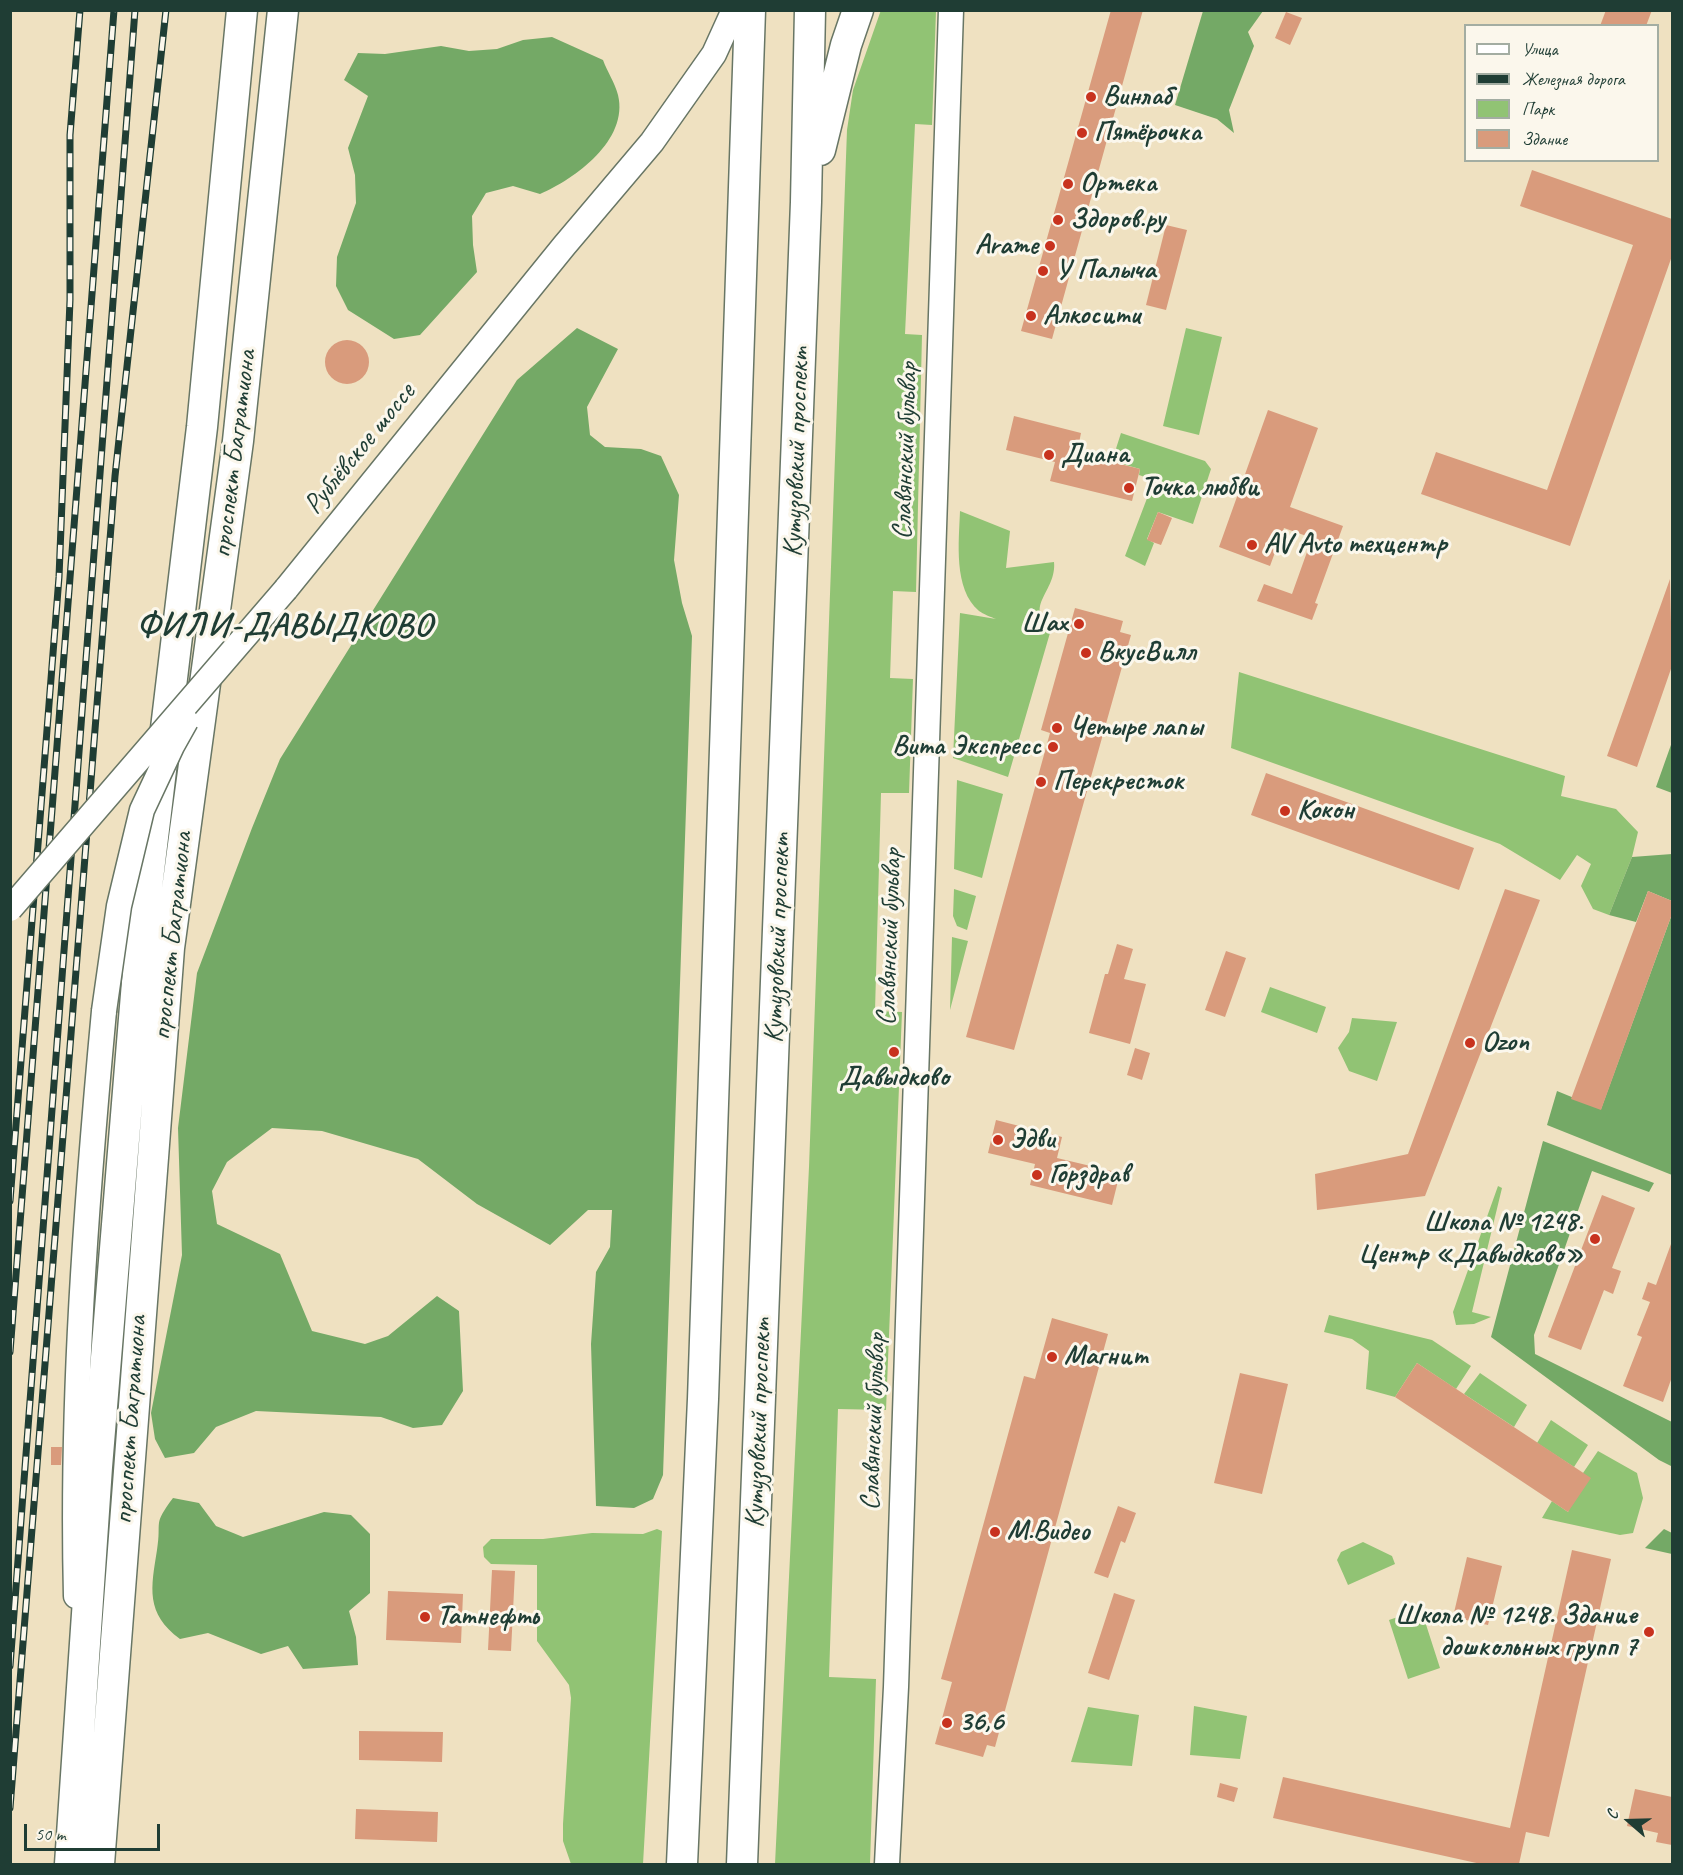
<!DOCTYPE html>
<meta charset="utf-8">
<style>
body{margin:0}
#map{position:relative;width:1683px;height:1875px;overflow:hidden;background:#efe1c1;font-family:Caveat,sans-serif}
canvas{display:block}
.frame{position:absolute;inset:0;border:12px solid #1f3d34;pointer-events:none}
.legend{position:absolute;left:1464px;top:24px;width:195px;height:138px;box-sizing:border-box;background:#fbf7ec;border:2px solid #a3ada2;margin:0;padding:8px 10px;list-style:none;font-size:18px;color:#1f3d34}
.legend li{display:flex;align-items:center;gap:12px;height:30px}
.legend b{width:30px;border:2px solid #a3ada2}
.north{position:absolute;left:1599px;top:1791px;width:60px;height:60px;-webkit-text-stroke:4px #fbf7ec;paint-order:stroke;rotate:290deg;font-size:16px;font-weight:700;line-height:24px;text-align:center;color:#1f3d34}
.north::after{content:'';display:block;margin:auto;width:21px;height:27px;background:#1f3d34;clip-path:polygon(50% 0,100% 100%,50% 72%,0 100%)}
.scale{position:absolute;left:24px;top:1824px;width:136px;height:27px;box-sizing:border-box;border:3px solid #1f3d34;border-top:0;padding-left:8px;font-size:18px;line-height:21px;white-space:nowrap;color:#1f3d34;-webkit-text-stroke:4px #fbf7ec;paint-order:stroke}
</style>
<div id="map">
<canvas width="1683" height="1875"></canvas>
<div class="frame"></div>
<ul class="legend">
<li><b style="height:8px;background:#fff"></b>Улица</li>
<li><b style="height:8px;background:#1f3d34"></b>Железная дорога</li>
<li><b style="height:16px;background:#91c374"></b>Парк</li>
<li><b style="height:16px;background:#d99b7c"></b>Здание</li>
</ul>
<div class="north">С</div>
<div class="scale">50 m</div>
</div>
<script>
const context = document.querySelector('canvas').getContext('2d');
context.lineJoin = 'round';
function fillPath(path, color) {
  context.fillStyle = color;
  context.fill(path, 'evenodd');
}
function strokePath(path, color, width, dash) {
  context.strokeStyle = color;
  context.lineWidth = width;
  context.lineCap = dash ? 'butt' : 'round';
  context.setLineDash(dash || []);
  context.stroke(path);
}
function write(font, color, halo, rows, align = 'center') {
  context.font = font + ' Caveat,sans-serif';
  context.lineWidth = 6;
  context.setLineDash([]);
  context.textBaseline = 'middle';
  context.strokeStyle = halo;
  context.fillStyle = color;
  for (const [text, x, y, turn = 0] of rows) {
    context.save();
    context.translate(x, y);
    context.rotate((+turn || 0) * Math.PI / 180);
    context.textAlign = isNaN(turn) ? turn : align;
    if (halo) context.strokeText(text, 0, 0);
    context.fillText(text, 0, 0);
    context.restore();
  }
}
fillPath(new Path2D(`
 M881,10L936,11L932,125L915,124L905,334L922,335L916,592L893,591L890,678L913,679L909,793H881L875,1011L902,1012L886,1410L838,1409L829,1677L876,1679L870,1864H775L809,1167L847,130L853,90Z
 M1186,328L1222,337L1199,435L1163,426Z
 M1121,433L1205,461L1211,469L1193,524L1158,512L1147,539L1154,543L1145,566L1125,556L1154,480L1139,475L1140,469L1112,461Z
 M960,511L1010,531L1006,568L1054,562C1057,591 1022,608 1052,626L1008,777L953,758L960,613L996,619C991,617 983,614 979,611C953,589 959,541 960,511Z
 M1239,672L1565,776L1561,796L1616,809L1638,832L1632,857L1609,915L1593,909L1581,886L1591,864L1577,855L1560,880L1500,844L1231,748Z
 M957,780L1003,794L982,878L954,869Z
 M954,889L976,896L967,930L957,926L953,916Z
 M952,937L968,941L950,1010Z
 M1270,987L1326,1007L1317,1033L1261,1012Z
 M1352,1018L1397,1022L1377,1081L1349,1071L1338,1048L1349,1032Z
 M1498,1186L1502,1188L1472,1312L1491,1317L1474,1324L1456,1325L1453,1312Z
 M1329,1315L1432,1340L1471,1366L1456,1389L1417,1363L1395,1397L1366,1389L1369,1351L1352,1339L1324,1332Z
 M1480,1373L1527,1405L1514,1427L1464,1394Z
 M1551,1420L1588,1445L1574,1467L1537,1443Z
 M1598,1451L1637,1473L1643,1498L1633,1533L1620,1535L1542,1518L1552,1501L1568,1512L1583,1473Z
 M657,1529L662,1531L643,1864H571L563,1841V1824L571,1698L569,1685L537,1641V1565L491,1564L484,1557L483,1547L491,1539H543L592,1533L643,1534Z
 M1363,1542L1392,1556L1395,1564L1348,1585L1337,1560L1341,1552Z
 M1421,1609L1440,1668L1408,1679L1389,1620Z
 M1194,1706L1247,1716L1240,1759L1190,1755Z
 M1088,1707L1139,1715L1132,1766L1071,1762Z`), '#91c374');
fillPath(new Path2D(`
 M1203,11H1263L1248,32L1254,46L1229,110L1234,133L1217,119L1175,105Z
 M552,37L603,60C607,71 615,83 618,95C629,140 575,179 540,194L513,186L486,193L472,216L473,245L477,272L420,335L394,339L348,310L336,286L337,257L356,203L355,175L348,148L368,96L344,80L358,53L385,54L441,46L469,51L497,49L523,40Z
 M577,328L618,349L587,407L590,435L605,447L641,449L661,456L679,495L674,560L682,603L692,636L663,1475L653,1499L634,1508L596,1506L591,1344L596,1272L610,1247L612,1210H588L550,1245L477,1204L418,1159L322,1131L272,1128L227,1162L212,1191L217,1224L280,1254L312,1331L365,1344L388,1336L437,1296L459,1311L463,1391L442,1425L413,1428L381,1417L256,1411L216,1427L194,1453L165,1458L155,1439L151,1413L182,1255L178,1128L197,973L252,828L280,759L517,380Z
 M1672,742V793L1656,787Z
 M1672,854V901L1648,891L1636,922L1609,915L1632,857Z
 M1672,914V1175L1547,1125L1557,1091L1601,1109Z
 M1543,1141L1654,1183L1649,1192L1592,1171L1534,1335L1535,1354L1672,1422V1473L1671,1466L1659,1460L1491,1337Z
 M173,1498L199,1503L216,1526L243,1537L324,1512L351,1515L370,1534V1593L349,1611L356,1637L358,1665L303,1669L288,1646L261,1654L208,1633L180,1639C145,1613 151,1588 157,1550C162,1520 152,1526 173,1498Z
 M1664,1529L1672,1533V1554L1645,1548Z`), '#74a966');
fillPath(new Path2D(`
 M1111,10H1143L1052,339L1021,331Z
 M1606,10H1652L1646,26H1600Z
 M1286,12L1302,18L1290,45L1275,38Z
 M1532,170L1672,219V256L1570,546L1421,494L1436,452L1547,490L1633,245L1520,206Z
 M1166,225L1187,230L1166,310L1146,305Z
 M325 362a22 22 0 1 1 44 0a22 22 0 1 1-44 0Z
 M1268,410L1318,428L1290,507L1343,526L1315,603L1318,604L1312,620L1257,601L1264,584L1292,594L1312,538L1284,528L1270,566L1219,547Z
 M1014,416L1081,433L1077,453L1140,469L1132,501L1050,481L1055,462L1006,450Z
 M1158,512L1172,518L1161,545L1147,540Z
 M1670,579L1672,666L1637,767L1607,756Z
 M1075,608L1123,621L1120,632L1131,635L1014,1050L966,1037L1050,733L1041,730Z
 M1266,773L1474,848L1459,890L1251,815Z
 M1505,889L1540,900L1425,1196L1317,1210L1315,1174L1408,1154Z
 M1648,891L1672,901V914L1601,1110L1571,1099Z
 M1117,944L1133,949L1124,979L1146,984L1130,1044L1089,1033L1105,974H1108Z
 M1226,951L1246,958L1225,1017L1205,1010Z
 M1135,1048L1150,1053L1142,1080L1127,1075Z
 M996,1120L1062,1137L1057,1158L1120,1173L1112,1205L1030,1185L1035,1164L988,1153Z
 M1602,1195L1635,1208L1612,1268L1621,1271L1613,1294L1604,1290L1581,1350L1548,1337Z
 M1671,1244L1672,1377L1663,1402L1623,1386L1642,1337L1637,1335L1650,1302L1642,1299L1648,1282L1656,1285Z
 M1052,1318L1108,1334L995,1747L987,1745L983,1757L935,1744L952,1682L941,1679L1024,1376L1035,1379Z
 M1417,1363L1591,1478L1568,1512L1395,1397Z
 M1240,1373L1288,1384L1262,1494L1214,1483Z
 M51,1447H62L61,1465H51Z
 M1118,1506L1136,1513L1125,1543L1121,1541L1108,1578L1094,1573Z
 M1572,1550L1611,1559L1549,1837L1526,1832L1519,1864H1481L1273,1818L1283,1777L1510,1828Z
 M1467,1557L1502,1566L1488,1625L1453,1617Z
 M492,1570L515,1571L511,1651L488,1650Z
 M388,1591L463,1594L461,1643L386,1640Z
 M1114,1593L1135,1600L1109,1680L1088,1673Z
 M359,1731L443,1732L442,1762L359,1760Z
 M1220,1783L1238,1788L1234,1802L1217,1797Z
 M1635,1789L1672,1797V1845L1656,1842L1658,1833L1627,1826Z
 M356,1809L438,1812L437,1842L355,1839Z`), '#d99b7c');
const minor = new Path2D(`
 M286,589L564,246L652,142L714,54L734,10
 M76,1596C71,1401 86,1205 104,1011
 M887,1864L896,1687L951,10`);
const major = new Path2D(`
 M820,150L846,45L858,10
 M70,1864L97,1467L140,946L202,427L242,10
 M99,1864L169,948L238,441L283,10
 M682,1864L703,1399L750,10
 M742,1864L806,202L810,10`);
strokePath(minor, '#687665', 27);
strokePath(major, '#687665', 33);
strokePath(minor, '#fff', 24);
strokePath(major, '#fff', 30);
const rail = new Path2D(`
 M10,1201L59,577L70,300V135L80,10
 M10,1352L114,10
 M10,1666L135,10
 M10,1808L115,476L166,10`);
strokePath(rail, '#1f3d34', 7);
strokePath(rail, '#fbf7ec', 4.5, [14]);
const minorBridge = new Path2D(`
 M10,909L286,589
 M104,1011L119,906L142,810L172,746L186,721`);
strokePath(minorBridge, '#687665', 27, []);
strokePath(minorBridge, '#fff', 24);
for (const [x, y, r, color] of [
 [1091,97,6,"#c8321e"],
 [1082,133,6,"#c8321e"],
 [1068,184,6,"#c8321e"],
 [1058,220,6,"#c8321e"],
 [1050,246,6,"#c8321e"],
 [1043,271,6,"#c8321e"],
 [1031,316,6,"#c8321e"],
 [1049,455,6,"#c8321e"],
 [1129,488,6,"#c8321e"],
 [1252,545,6,"#c8321e"],
 [1079,624,6,"#c8321e"],
 [1086,653,6,"#c8321e"],
 [1057,728,6,"#c8321e"],
 [1053,747,6,"#c8321e"],
 [1041,782,6,"#c8321e"],
 [1285,811,6,"#c8321e"],
 [1470,1043,6,"#c8321e"],
 [894,1052,6,"#c8321e"],
 [998,1140,6,"#c8321e"],
 [1037,1175,6,"#c8321e"],
 [1595,1239,6,"#c8321e"],
 [1052,1357,6,"#c8321e"],
 [995,1532,6,"#c8321e"],
 [425,1617,6,"#c8321e"],
 [1649,1632,6,"#c8321e"],
 [947,1723,6,"#c8321e"]
]) {
  const dot = new Path2D();
  dot.arc(x, y, r, 0, 2 * Math.PI);
  context.fillStyle = color;
  context.fill(dot);
  strokePath(dot, '#fbf7ec', 2);
}
write('bold 28px', '#1f3d34', '#fbf7ec', [
 ["Винлаб",1103,97],
 ["Пятёрочка",1094,133],
 ["Ортека",1080,184],
 ["Здоров.ру",1070,220],
 ["Arame",1038,246,"right"],
 ["У Палыча",1055,271],
 ["Алкосити",1043,316],
 ["Диана",1061,455],
 ["Точка любви",1141,488],
 ["AV Avto техцентр",1264,545],
 ["Шах",1067,624,"right"],
 ["ВкусВилл",1098,653],
 ["Четыре лапы",1069,728],
 ["Вита Экспресс",1041,747,"right"],
 ["Перекресток",1053,782],
 ["Кокон",1297,811],
 ["Ozon",1482,1043],
 ["Давыдково",894,1078,"center"],
 ["Эдви",1010,1140],
 ["Горздрав",1049,1175],
 ["Школа № 1248.",1583,1223,"right"],
 ["Центр «Давыдково»",1583,1255,"right"],
 ["Магнит",1064,1357],
 ["М.Видео",1007,1532],
 ["Школа № 1248. Здание",1637,1616,"right"],
 ["дошкольных групп 7",1637,1648,"right"],
 ["Татнефть",437,1617],
 ["36,6",959,1723]
], 'left');
write('28px', '#1f3d34', '#fbf7ec', [
 ["Рублёвское шоссе",360,449,-51],
 ["Славянский бульвар",906,451,-88],
 ["Кутузовский проспект",797,452,-88],
 ["проспект Багратиона",235,454,-83],
 ["проспект Багратиона",173,936,-84],
 ["Славянский бульвар",890,937,-88],
 ["Кутузовский проспект",778,938,-88],
 ["проспект Багратиона",131,1420,-86],
 ["Славянский бульвар",874,1422,-88],
 ["Кутузовский проспект",759,1423,-88]
]);
context.letterSpacing = '1.5px';
write('bold 34px', '#1f3d34', '#fbf7ec', [
 ["ФИЛИ-ДАВЫДКОВО",285,626]
]);
context.letterSpacing = '0px';
</script>
